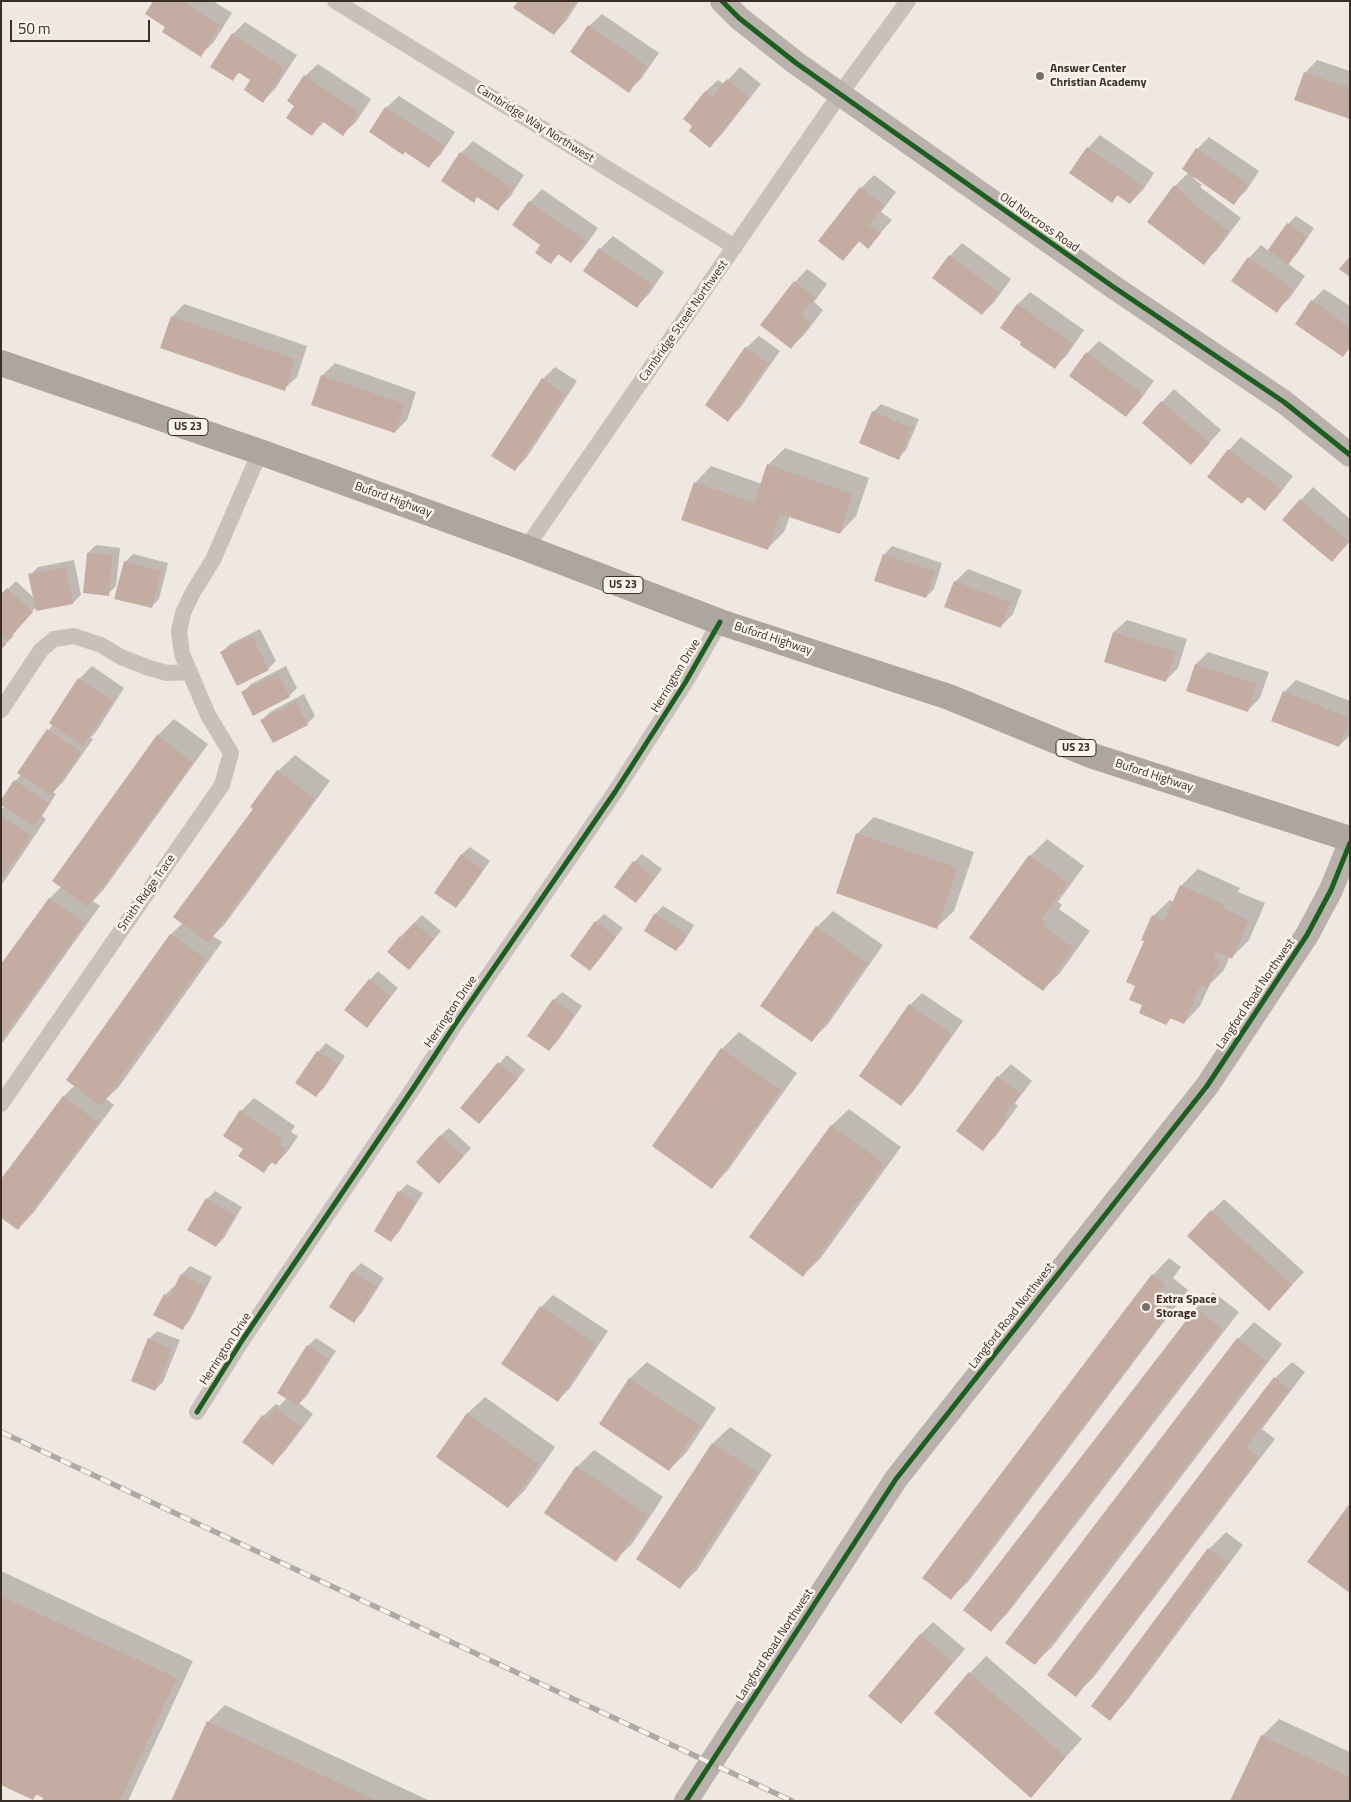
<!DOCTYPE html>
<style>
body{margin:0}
#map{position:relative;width:1351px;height:1802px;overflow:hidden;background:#efe8e2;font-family:"Titillium Web",sans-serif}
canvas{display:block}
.frame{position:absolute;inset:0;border:2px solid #392d28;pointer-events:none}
.scale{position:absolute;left:10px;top:20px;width:140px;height:22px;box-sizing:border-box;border:2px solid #392d28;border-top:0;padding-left:6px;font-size:15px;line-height:18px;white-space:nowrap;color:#392d28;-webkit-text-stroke:4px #fbf3e9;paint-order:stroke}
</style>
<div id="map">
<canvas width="1351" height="1802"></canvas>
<div class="frame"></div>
<div class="scale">50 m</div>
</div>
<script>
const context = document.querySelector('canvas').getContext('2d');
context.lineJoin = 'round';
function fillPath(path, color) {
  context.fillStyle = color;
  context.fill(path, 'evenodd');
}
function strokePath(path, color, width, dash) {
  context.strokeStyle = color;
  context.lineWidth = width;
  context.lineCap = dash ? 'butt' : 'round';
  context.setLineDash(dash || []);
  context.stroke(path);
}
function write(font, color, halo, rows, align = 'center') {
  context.font = font + ' "Titillium Web",sans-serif';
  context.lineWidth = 5;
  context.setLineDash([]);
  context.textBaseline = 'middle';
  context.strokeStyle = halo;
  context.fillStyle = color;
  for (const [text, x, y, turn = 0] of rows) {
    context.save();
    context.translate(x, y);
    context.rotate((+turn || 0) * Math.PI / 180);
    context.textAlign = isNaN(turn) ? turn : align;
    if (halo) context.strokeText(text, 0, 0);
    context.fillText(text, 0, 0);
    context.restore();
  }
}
fillPath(new Path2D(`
 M155,1H213L232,13L213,43L200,55L167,27Z
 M519,1H579L566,21L554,34Z
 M602,14L659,53L641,79L628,91L589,26Z
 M245,22L297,55L275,89L263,101L252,79L240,72L232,79L233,34Z
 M1317,60L1350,71V118L1305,73Z
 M318,64L371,99L356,122L343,134L325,121L312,134L296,105L305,76Z
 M740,67L761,84L722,134L710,146L705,92L718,80L724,84Z
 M399,96L455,132L441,154L429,166L371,132L386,108Z
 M1100,135L1154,173L1143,190L1130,203L1119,194L1112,201L1088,148Z
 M1209,137L1259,171L1246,191L1233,203L1194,176L1193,178L1202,185L1200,187L1241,218L1216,251L1204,263L1175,186L1189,172L1197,149Z
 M473,141L524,175L510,197L498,209L478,196L474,201L461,153Z
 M874,175L896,192L881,212L892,220L868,247L860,241L843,259L820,241L861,188Z
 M542,189L598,228L583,249L571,262L559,254L551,262L542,245L530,202Z
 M1296,216L1314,228L1296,255L1287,263L1305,276L1289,299L1276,311L1249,258L1261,245L1269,251L1288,224Z
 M613,236L664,272L649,294L637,306L585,271L600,249Z
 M962,243L1011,279L995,301L982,314L934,278L950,256Z
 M807,269L827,284L814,302L823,310L804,335L791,347L795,282Z
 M1324,289L1350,306V348L1343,355L1312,301Z
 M1030,292L1084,330L1067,355L1055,367L1002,327L1018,304Z
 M184,304L307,346L297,377L284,389L172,317Z
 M759,336L780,351L740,408L728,420L746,348Z
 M1099,341L1154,381L1138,403L1126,416L1087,353Z
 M335,363L416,392L407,420L395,432L322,376Z
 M555,367L577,381L527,457L515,470L543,379Z
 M1174,389L1221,430L1191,463L1144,422Z
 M881,404L919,419L906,450L898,458L873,412Z
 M1241,437L1293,476L1277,497L1265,509L1248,496L1208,477L1229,450Z
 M785,448L869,478L856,516L840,533L790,516L784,532L768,548L695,483L711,466L762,484L768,465Z
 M1313,487L1350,519V541L1344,548L1301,500Z
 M96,545L120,548L116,586L108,594L88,553Z
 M892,546L942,563L934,589L926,597L884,555Z
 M133,554L168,563L159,599L151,607L125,562Z
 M74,560L81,595L73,603L36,607L12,634L14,636L1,648V596L16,581L35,599L30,575L38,567Z
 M968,569L1022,590L1013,614L1000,627L955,582Z
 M1127,620L1187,639L1178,668L1166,680L1105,661L1114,632Z
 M260,629L276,661L268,669L222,652L230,644Z
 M1208,652L1269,672L1260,698L1247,711L1188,691L1196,664Z
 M92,666L124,688L96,732L90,738L93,739L63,782L53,792L56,794L42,816L46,819L1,886V810L5,806L1,802L15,781L21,775L19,773L53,724L51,723L79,679Z
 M286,666L297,688L289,696L243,692L251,684Z
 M1296,680L1350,701V735L1339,746L1284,692Z
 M304,694L315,716L307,724L262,720L270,712Z
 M174,719L208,744L104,889L93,901L100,906L1,1045V966L50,898L61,887L157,736Z
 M295,755L330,781L224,925L213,936L222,942L118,1088L106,1099L114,1105L34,1212L18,1229L1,1181L64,1096L75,1085L68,1080L171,934L183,923L278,771Z
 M874,817L974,852L954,911L937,927L857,834Z
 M1047,839L1084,866L1058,902L1062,905L1059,909L1090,931L1060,973L1043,990L971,938L1030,856Z
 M470,847L490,861L464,898L456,906L461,855Z
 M642,854L662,869L644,893L636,901L634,862Z
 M1198,869L1240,888L1238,892L1265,903L1249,940L1232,957L1230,956L1224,970L1210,984L1200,1006L1184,1023L1172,1017L1166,1024L1144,1005L1137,985L1146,940L1153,916L1170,900L1174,902L1181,886Z
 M663,906L694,925L684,942L676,950L645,930L655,914Z
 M833,911L883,945L828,1024L812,1040L817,927Z
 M604,914L623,928L598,961L590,969L596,922Z
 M422,915L441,931L409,969L388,952L400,937Z
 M378,971L398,988L367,1027L370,980Z
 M562,992L582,1006L557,1042L549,1050L554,1000Z
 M922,993L963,1021L913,1092L901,1105L910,1005Z
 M739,1032L797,1073L728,1170L712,1187L722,1049Z
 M326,1043L345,1056L324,1088L316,1096L318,1052Z
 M507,1055L525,1070L479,1123L461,1107Z
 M1011,1064L1032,1081L1015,1103L1018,1106L995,1137L982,1150L958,1131L998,1077Z
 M254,1098L295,1126L291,1132L298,1136L288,1151L276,1164L273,1162L263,1171L244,1148L225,1135L241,1111Z
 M849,1109L901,1147L820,1259L803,1275L751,1237L832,1125Z
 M449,1128L471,1148L447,1174L440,1136Z
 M407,1184L423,1193L399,1232L391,1240L399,1192Z
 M215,1191L242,1207L224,1238L216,1246L189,1229L207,1199Z
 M1224,1199L1304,1272L1281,1297L1212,1211Z
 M1169,1258L1181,1267L1173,1278L1188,1290L968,1582L951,1598L1153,1275Z
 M361,1263L384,1278L362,1313L354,1321L331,1306L353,1271Z
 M190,1266L212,1277L190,1320L182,1329L165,1295L173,1287L175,1288L182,1274Z
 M1213,1292L1239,1312L1007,1614L991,1630L965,1610L1196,1308Z
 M553,1295L608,1331L570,1388L557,1401L541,1307Z
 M1254,1322L1282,1344L1052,1647L1035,1663L1238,1339Z
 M157,1331L180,1340L163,1382L155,1390L149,1339Z
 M316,1338L336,1351L306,1397L299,1403L313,1414L285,1451L273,1463L263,1416L276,1404L279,1406L287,1398L308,1346Z
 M647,1362L716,1408L686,1453L669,1470L600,1424L630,1378Z
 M1292,1362L1305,1372L1262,1429L1275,1439L1093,1678L1076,1695L1275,1378Z
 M485,1397L555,1447L525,1490L508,1507L437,1456L468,1413Z
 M730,1427L772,1455L697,1570L680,1587L637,1559L713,1443Z
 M594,1450L663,1497L632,1544L615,1560L577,1467Z
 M1226,1532L1243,1545L1126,1702L1110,1719L1092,1706L1209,1549Z
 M1,1571L193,1661L128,1801H43L45,1797L37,1794L33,1799L1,1784Z
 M933,1622L965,1649L913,1710L901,1723L869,1696L921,1634Z
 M986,1656L1082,1739L1031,1796L970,1673Z
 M225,1705L430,1801H172L208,1722Z
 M1279,1719L1350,1752V1801L1262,1736Z`), '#0003');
fillPath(new Path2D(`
 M153,1H182L220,25L201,57L162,32L165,27L145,14Z
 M518,1H576L554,35L513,8Z
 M588,25L647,66L629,93L570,52Z
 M232,33L285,68L263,103L244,90L250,80L238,72L233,81L210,67Z
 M1304,72L1350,88V119L1294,100Z
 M304,75L359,112L343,136L322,121L312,136L286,118L294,106L287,101Z
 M727,79L749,97L710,148L689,131L692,126L683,119L705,91L712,97Z
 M385,107L444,145L429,168L405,152L403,155L369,132Z
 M1087,147L1143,186L1130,204L1117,195L1112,203L1069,173Z
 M1196,148L1248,184L1234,205L1182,169Z
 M460,152L513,188L498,211L477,197L474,203L441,181Z
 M1174,185L1190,198L1189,200L1229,231L1204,265L1147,222Z
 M860,187L884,205L869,225L881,233L868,249L859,241L843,261L818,241Z
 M529,201L586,241L571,263L558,254L551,264L535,253L540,245L512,225Z
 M1287,223L1307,237L1288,265L1268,250Z
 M599,248L653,285L637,308L583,271Z
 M949,255L999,292L982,315L932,278Z
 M1350,256V277L1339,269Z
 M1248,257L1293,289L1277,313L1231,281Z
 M794,281L816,297L802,315L811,323L791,349L760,325Z
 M1311,300L1350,327V347L1343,357L1295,324Z
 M1017,304L1073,343L1055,369L1020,345L1021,342L1000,328Z
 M171,316L295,359L285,391L160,348Z
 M745,347L768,363L728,422L705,405Z
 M1086,352L1143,394L1126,417L1069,376Z
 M321,375L405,404L395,433L311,405Z
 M542,378L565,394L515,471L491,456Z
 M1161,401L1210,443L1191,465L1142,423Z
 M872,411L912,428L899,460L859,443Z
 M1228,449L1281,489L1265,511L1248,497L1242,504L1207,477Z
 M767,464L853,494L840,534L780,514L768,550L681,520L694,482L754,503Z
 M1300,499L1349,542L1332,562L1282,520Z
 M87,553L113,555L109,596L83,593Z
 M883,554L935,571L926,598L874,581Z
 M124,561L161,571L152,608L114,599Z
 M66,567L73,604L36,611L28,574Z
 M954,581L1010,602L1001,628L944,607Z
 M7,588L33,612L7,641L1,636V594Z
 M1113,632L1176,652L1166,682L1104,662Z
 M252,636L269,670L237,686L220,652Z
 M1,640L6,644L1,650Z
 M1195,664L1257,684L1248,712L1186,691Z
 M278,673L290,697L253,716L241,692Z
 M78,678L113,701L83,746L49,723Z
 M1283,691L1350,718L1339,747L1271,721Z
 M296,702L308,725L273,743L260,720Z
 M47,729L81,752L51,796L17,773Z
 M157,735L193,762L88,907L52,881Z
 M277,770L315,798L208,943L173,917L253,809L250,807Z
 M14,780L49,803L34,826L1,805V800Z
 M1,816L31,836L1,880Z
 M856,833L958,868L937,929L836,893Z
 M461,854L483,869L456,908L434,893Z
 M1029,855L1068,883L1042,919L1046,922L1043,926L1074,948L1043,991L969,938Z
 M633,861L655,877L636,903L614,887Z
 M1180,885L1224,904L1223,908L1249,920L1232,959L1217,952L1214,959L1220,961L1208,988L1201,985L1184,1024L1170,1018L1166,1025L1139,1013L1142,1005L1129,1000L1135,986L1126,982L1144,941L1141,940L1152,915L1164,921Z
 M49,898L85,923L1,1040V964Z
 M654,914L687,934L676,951L644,931Z
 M595,921L616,937L590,971L570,956Z
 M414,923L434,939L409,970L387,952L400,936L401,938Z
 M816,926L867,963L812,1042L760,1006Z
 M170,934L206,959L101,1106L66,1080Z
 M369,979L391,996L367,1028L344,1010Z
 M553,999L575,1014L549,1051L527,1036Z
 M909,1004L952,1034L901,1106L859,1076Z
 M721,1048L781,1090L712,1189L652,1146Z
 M317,1051L338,1065L316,1097L295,1083Z
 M498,1062L518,1079L479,1124L460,1108Z
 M997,1076L1021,1094L1004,1116L1007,1119L983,1151L956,1131Z
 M63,1096L98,1122L18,1230L1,1218V1179Z
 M240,1110L283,1139L279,1145L286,1149L276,1165L271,1162L264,1173L238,1156L243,1149L223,1136Z
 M831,1125L885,1164L803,1277L749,1237Z
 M440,1135L464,1156L439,1184L416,1162Z
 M398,1191L416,1202L391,1242L374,1231Z
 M206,1198L235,1215L216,1247L187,1230Z
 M1211,1210L1292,1285L1269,1311L1187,1236Z
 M352,1271L377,1286L354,1323L329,1307Z
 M181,1274L205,1286L183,1330L153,1315L164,1294L169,1297Z
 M1152,1274L1166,1285L1157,1296L1173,1308L951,1600L922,1578Z
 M540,1306L596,1344L558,1402L501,1364Z
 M1196,1308L1223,1329L991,1632L963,1610Z
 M148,1338L172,1349L155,1391L131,1381Z
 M1237,1338L1266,1361L1035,1665L1005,1643Z
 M307,1345L328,1359L298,1406L277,1393Z
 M1274,1377L1290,1389L1246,1447L1259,1457L1076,1697L1047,1675Z
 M629,1378L700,1425L669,1471L599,1424Z
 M276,1407L301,1427L273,1465L242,1442L262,1415L267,1419Z
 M467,1413L539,1464L508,1508L436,1457Z
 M712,1443L757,1472L680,1589L636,1559Z
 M576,1466L648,1515L616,1562L544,1513Z
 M1350,1503V1593L1307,1562Z
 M1208,1548L1227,1562L1110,1721L1091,1706Z
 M1,1596L177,1678L120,1801H42L43,1798L36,1794L33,1800L1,1785Z
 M920,1634L953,1662L901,1724L868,1696Z
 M969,1672L1066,1757L1031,1798L934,1713Z
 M207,1721L378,1801H171Z
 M1261,1735L1350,1777V1801H1230Z`), '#c4aca3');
strokePath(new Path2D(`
 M335,1L735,247
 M526,548L840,94L908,1
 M1,710L41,650L54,639L74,636L101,645L121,657L149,668L167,673L190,672
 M1,1104L222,785L231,753L208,715L182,654L179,631L183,613L193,592L213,560L260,452
 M197,1412L243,1339L414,1087L458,1020L615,792L685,683L720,622`), '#c8c0ba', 16);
strokePath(new Path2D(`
 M722,1L739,18L796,63L1112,286L1284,402L1350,455
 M686,1801L896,1479L1207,1086L1307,935L1331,890L1350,843`), '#b9b1ab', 24);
strokePath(new Path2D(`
 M1,363L260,452L526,548L720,622L949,697L1093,756L1350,839`), '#ada5a0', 26);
const rail = new Path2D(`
 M1,1432L792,1801`);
strokePath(rail, '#afa9a5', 5.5);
strokePath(rail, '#fbf3e9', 4, [11]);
strokePath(new Path2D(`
 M722,1L739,18L796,63L1112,286L1284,402L1350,455
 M197,1412L243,1339L414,1087L458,1020L615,792L685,683L720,622
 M686,1801L896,1479L1207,1086L1307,935L1331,890L1350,843`), '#1b5e20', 5);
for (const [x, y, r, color] of [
 [1040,76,5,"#796e69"],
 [1146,1307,5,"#796e69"]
]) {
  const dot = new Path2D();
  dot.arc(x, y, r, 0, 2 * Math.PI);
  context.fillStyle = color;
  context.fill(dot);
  strokePath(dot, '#fbf3e9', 2);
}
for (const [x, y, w] of [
 [188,427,40],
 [623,585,40],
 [1076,748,40]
]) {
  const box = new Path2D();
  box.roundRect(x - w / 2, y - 8.5, w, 17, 4);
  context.fillStyle = '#fbf3e9';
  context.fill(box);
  strokePath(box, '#392d28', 1);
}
write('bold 11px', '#392d28', null, [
 ["US 23",188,427],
 ["US 23",623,585],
 ["US 23",1076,748]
]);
write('bold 12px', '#392d28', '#fbf3e9', [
 ["Answer Center",1050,69],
 ["Christian Academy",1050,83],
 ["Extra Space",1156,1300],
 ["Storage",1156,1314]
], 'left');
write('12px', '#392d28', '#fbf3e9', [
 ["Cambridge Way Northwest",535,124,32],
 ["Old Norcross Road",1039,223,35],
 ["Cambridge Street Northwest",684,321,-55],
 ["Buford Highway",393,500,20],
 ["Buford Highway",773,639,18],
 ["Herrington Drive",676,676,-59],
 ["Buford Highway",1154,776,18],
 ["Smith Ridge Trace",147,893,-55],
 ["Langford Road Northwest",1256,994,-56],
 ["Herrington Drive",451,1012,-56],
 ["Langford Road Northwest",1012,1316,-52],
 ["Herrington Drive",226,1349,-57],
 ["Langford Road Northwest",775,1645,-57]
]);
</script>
